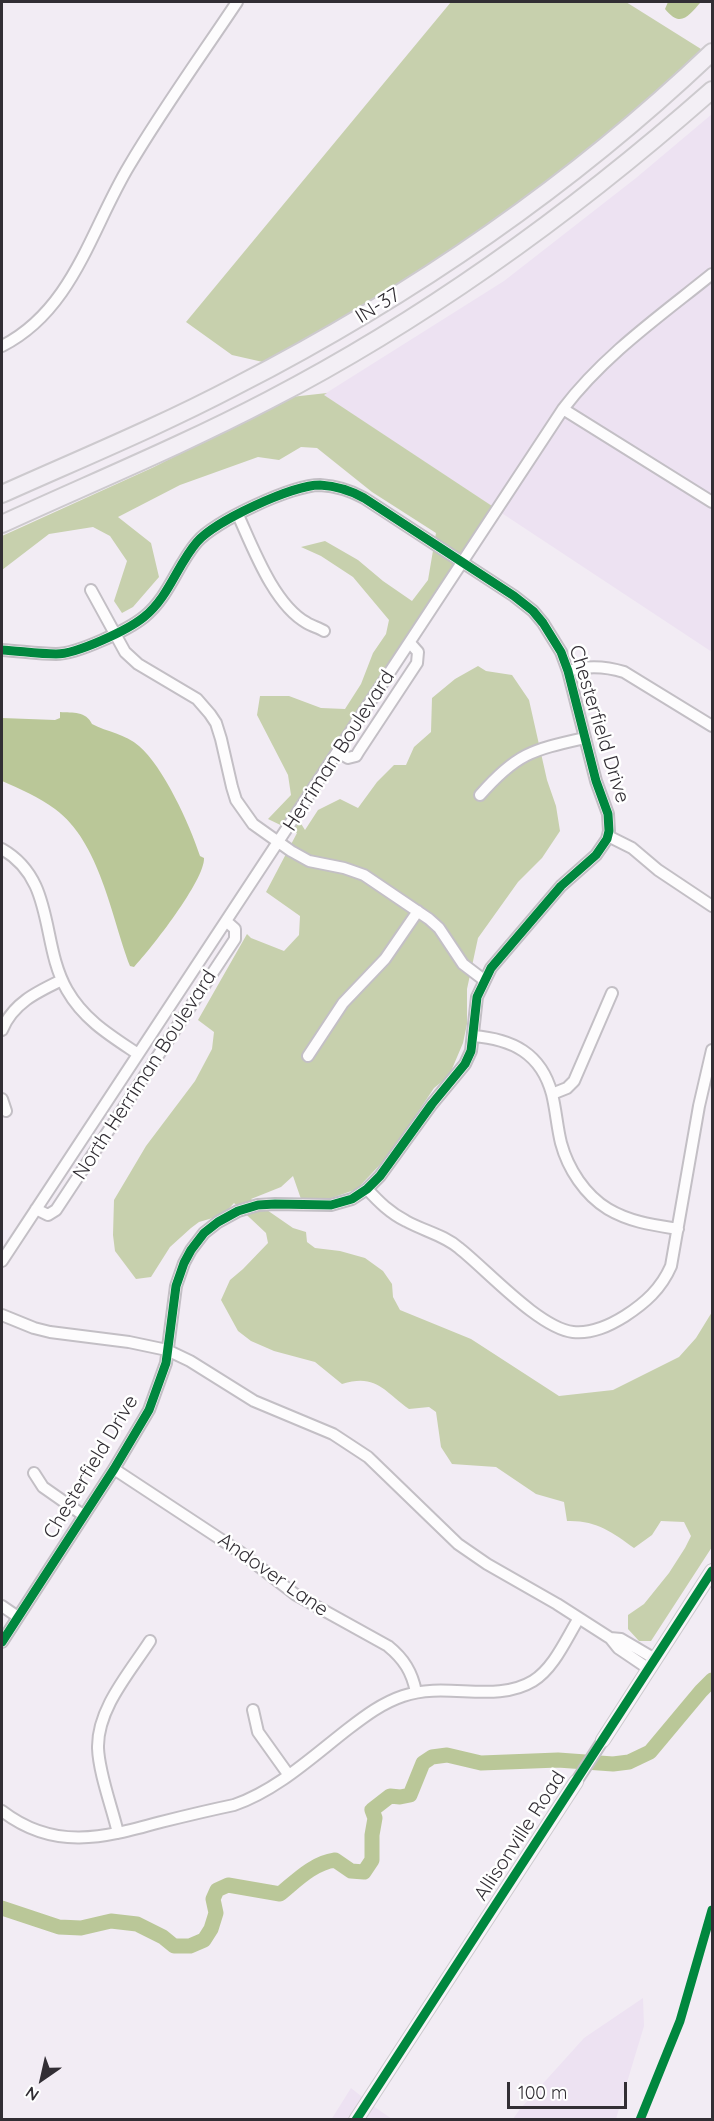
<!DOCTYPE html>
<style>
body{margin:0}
#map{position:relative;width:714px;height:2121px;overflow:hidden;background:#f2ecf4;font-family:Quicksand,sans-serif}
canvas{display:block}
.frame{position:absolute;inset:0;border:3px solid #322e34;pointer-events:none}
.north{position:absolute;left:12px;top:2049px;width:60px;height:60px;-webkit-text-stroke:4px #fff;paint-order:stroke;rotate:214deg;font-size:16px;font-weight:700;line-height:24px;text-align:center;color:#322e34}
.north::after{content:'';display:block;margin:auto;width:21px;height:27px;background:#322e34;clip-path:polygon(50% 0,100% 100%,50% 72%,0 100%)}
.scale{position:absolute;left:507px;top:2082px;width:120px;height:27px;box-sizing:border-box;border:3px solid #322e34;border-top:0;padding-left:8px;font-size:18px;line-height:21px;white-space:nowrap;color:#322e34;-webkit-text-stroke:4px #fff;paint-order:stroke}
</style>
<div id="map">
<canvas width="714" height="2121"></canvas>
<div class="frame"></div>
<div class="north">N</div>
<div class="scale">100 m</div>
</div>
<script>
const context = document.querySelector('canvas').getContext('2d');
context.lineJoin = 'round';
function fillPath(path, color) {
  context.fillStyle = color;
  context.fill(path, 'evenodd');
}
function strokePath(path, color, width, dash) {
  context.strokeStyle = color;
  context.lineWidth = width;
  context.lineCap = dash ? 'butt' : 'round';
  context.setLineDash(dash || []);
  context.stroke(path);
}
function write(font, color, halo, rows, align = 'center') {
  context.font = font + ' Quicksand,sans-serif';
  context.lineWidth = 5;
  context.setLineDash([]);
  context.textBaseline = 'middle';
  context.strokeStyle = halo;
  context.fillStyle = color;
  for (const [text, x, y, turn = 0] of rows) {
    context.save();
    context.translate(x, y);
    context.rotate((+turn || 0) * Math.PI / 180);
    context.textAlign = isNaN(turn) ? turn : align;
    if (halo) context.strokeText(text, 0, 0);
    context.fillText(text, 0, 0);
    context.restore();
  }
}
fillPath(new Path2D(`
 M712,114V652L323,395L504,281L636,178Z
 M643,1998L644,2026L616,2119H513L520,2109L584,2038Z
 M351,2088L376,2108L392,2119L331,2120Z`), '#ede2f2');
fillPath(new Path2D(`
 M451,2H626L701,49L684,79L480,239L276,365L232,355L186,322Z
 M327,393L324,395L492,506L293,811L305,830L318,810L340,799L358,808L377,782L394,765H406L414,747L431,732L432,698L455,679L478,666L486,671L512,675L529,700L547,780L556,806L560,831L542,858L518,882L478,938L467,989V1024L463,1043L449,1076L434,1088L390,1154L357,1189L329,1199H301L293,1176L281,1187L251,1199L293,1228L306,1232L307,1242L315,1248L340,1251L365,1258L383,1271L392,1284L393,1297L400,1310L471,1339L559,1396L613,1390L679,1357L696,1338L712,1312V1547L651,1641H639L628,1629V1615L644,1604L669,1573L685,1548L691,1536L684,1522L661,1521L652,1535L634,1548C612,1532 596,1520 567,1521L564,1502L536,1494L496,1467L452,1464L441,1447L436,1412L429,1407L409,1409C384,1391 376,1373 342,1384L315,1362L274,1351L251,1341L238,1331L221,1300L230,1280L243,1269L268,1243L266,1233L234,1203L223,1215L199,1222L191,1228L170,1247L151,1277L136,1279L115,1251L113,1235L114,1200L146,1146L195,1081L212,1049L214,1032L198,1020L247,934L251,938L284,951L299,935L300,916L266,892L297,833L268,819L291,795L288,775L257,715L260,696H289L321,708L345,709L361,684L373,653L386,634L389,620L353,577L321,556L301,547L325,541L358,560L383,581L412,601L428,580L436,533L372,492L317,448L301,447L279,460L258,457L180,485L118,517L151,543L159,577L133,607L122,613L114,601L127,561L110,536L93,527L49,534L2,570V536L154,467L291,397Z`), '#c7d0ad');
fillPath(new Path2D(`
 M668,2H701C689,15 681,29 665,9Z
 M60,712C73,713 86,711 92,724C107,732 126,734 139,746C163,766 190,825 200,856L204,858C205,880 151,949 134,967L130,966C111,916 100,842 55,809C39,797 20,789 2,781V718L55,720L60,718Z`), '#bac798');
strokePath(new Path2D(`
 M2,1908L59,1927L81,1928L111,1921L137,1924L163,1937L174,1946H190L204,1940L211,1929L216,1913L213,1899L217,1890L228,1885L280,1894C296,1881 313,1863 335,1860L351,1871L364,1872L372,1860V1835L375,1818L372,1810L390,1796L400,1797L410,1795L423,1763L432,1757L447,1755L481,1763L558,1760L613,1764L629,1762L650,1752L701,1691L712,1680`), '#bac798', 15);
const minor = new Path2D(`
 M2,346C73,310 91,229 129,166C162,110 201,56 237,2
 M563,409L712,502
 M238,515C253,548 274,605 307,623C312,626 319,628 324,631
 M91,590L125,652L138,664L197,699L210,714L216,723L221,739L232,787L236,800L253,824L291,851L309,861L344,868L364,875L429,919L439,928L463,964L484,980
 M2,650C20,651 38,654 56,654C77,654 128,630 144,617C169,597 177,565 197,542C215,521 292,485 320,485C335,486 350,490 364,498L514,596L533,611L543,623L561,652L568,671L596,781L608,814L609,831L607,839L596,855L561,886L491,968L477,997L471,1051L465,1064L432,1104L380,1176L367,1189L352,1199L331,1205L275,1204L258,1205L238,1211L218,1222L204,1233L191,1250L184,1263L176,1286L166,1363L149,1410L114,1469L2,1642
 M568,671C588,665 605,666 624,672L712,726
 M338,752L348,758L356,756L359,751L417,663L418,652L410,643
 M480,795C517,753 532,750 585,738
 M608,836L632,848L658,870L712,906
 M2,849C56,880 40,943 67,990C84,1020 111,1036 138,1054
 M2,1030C13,1003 37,992 62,980
 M473,1036C512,1039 541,1053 552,1094C556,1110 557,1127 561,1143C568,1169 585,1195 608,1209C630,1222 653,1225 678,1229
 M308,1056L343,1003L385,959L418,911
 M552,1094L567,1088L574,1081L612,993
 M2,1099L6,1111
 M367,1189C379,1202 390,1213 406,1221C424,1231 444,1235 459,1248C487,1270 539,1328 573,1332C592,1334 609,1326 625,1316C645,1303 661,1289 671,1266L699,1106L712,1050
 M36,1209L48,1215L56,1210L235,939V929L226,921
 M2,1261L563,409C604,355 660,316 712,274
 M2,1315L34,1328L50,1332L129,1342L167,1350L190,1361L254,1401L333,1434L368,1457L458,1544L487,1564L557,1604L610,1638L618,1648L649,1669
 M114,1469L240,1552L296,1595L388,1646C404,1659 412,1672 416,1692
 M34,1473L43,1487L83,1515
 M2,1606L18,1617
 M610,1638L621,1639L655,1659
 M253,1710L258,1732L288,1774
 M576,1782L603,1740
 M2,1811C54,1851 103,1838 161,1822C185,1816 210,1810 234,1805C277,1790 312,1757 348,1729C365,1716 382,1703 403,1696C446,1681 495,1704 533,1681C554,1668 566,1639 579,1618
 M118,1833C112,1807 99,1774 98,1748C97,1709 130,1672 150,1641`);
const major = new Path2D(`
 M603,1740L712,1571
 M356,2120L576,1782`);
const highway = new Path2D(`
 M2,494C80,459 160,426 236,386C409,297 571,186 712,52
 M2,524C91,483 181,446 269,400C431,316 576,210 712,90`);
strokePath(minor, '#c3bfc5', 14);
strokePath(major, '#cdcace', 16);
strokePath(highway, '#cdcace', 20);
strokePath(minor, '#fdfcfd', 10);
strokePath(major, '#f7f4f8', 14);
strokePath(highway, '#f3eff5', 16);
strokePath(new Path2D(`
 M2,650C20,651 38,654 56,654C77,654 128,630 144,617C169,597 177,565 197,542C215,521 292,485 320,485C335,486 350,490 364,498L514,596L533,611L543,623L561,652L568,671L596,781L608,814L609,831L607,839L596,855L561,886L491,968L477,997L471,1051L465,1064L432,1104L380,1176L367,1189L352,1199L331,1205L275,1204L258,1205L238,1211L218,1222L204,1233L191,1250L184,1263L176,1286L166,1363L149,1410L114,1469L2,1642
 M356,2120L712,1571
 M640,2120L680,2021L712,1910`), '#00873e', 9);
write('20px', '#322e34', '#fff', [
 ["IN-37",378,306,-32],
 ["Chesterfield Drive",599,724,73],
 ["Herriman Boulevard",339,751,-57],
 ["North Herriman Boulevard",145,1075,-57],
 ["Chesterfield Drive",91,1467,-59],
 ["Andover Lane",273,1575,35],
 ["Allisonville Road",520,1836,-57]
]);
</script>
